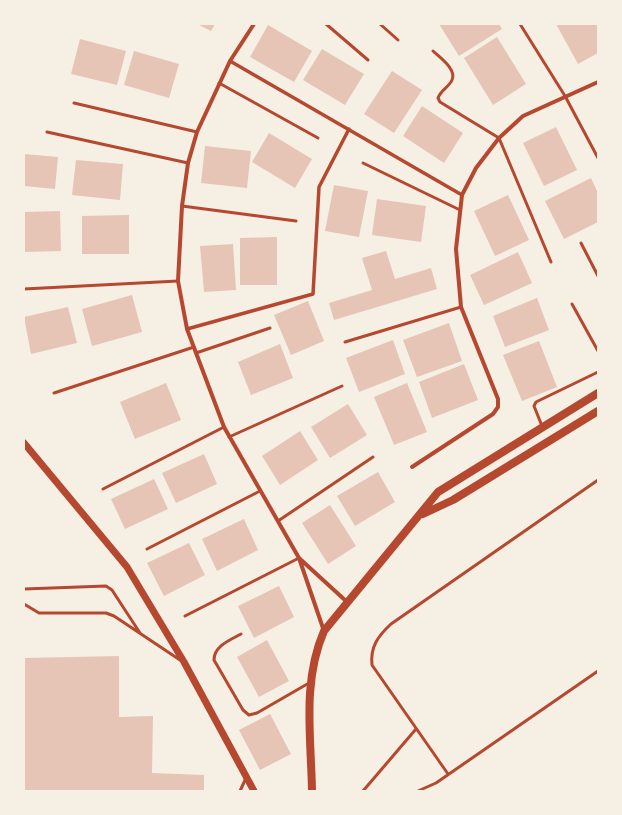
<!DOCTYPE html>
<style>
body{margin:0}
#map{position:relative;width:622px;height:815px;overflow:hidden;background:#f6efe4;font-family:"Roboto Condensed",sans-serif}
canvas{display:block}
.frame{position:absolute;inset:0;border:25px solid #f6efe4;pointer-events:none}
</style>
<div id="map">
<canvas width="622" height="815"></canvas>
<div class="frame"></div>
</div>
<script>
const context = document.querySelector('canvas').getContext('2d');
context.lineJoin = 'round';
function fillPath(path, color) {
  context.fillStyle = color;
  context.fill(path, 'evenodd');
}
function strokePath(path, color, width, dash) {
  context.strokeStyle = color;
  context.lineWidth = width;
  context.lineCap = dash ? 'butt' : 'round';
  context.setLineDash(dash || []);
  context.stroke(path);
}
fillPath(new Path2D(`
 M197,24H215L211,31Z
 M439,24H499L502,29L459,56Z
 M556,24H598V53L578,64Z
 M268,25L312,51L294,82L250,57Z
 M497,37L526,84L493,105L464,58Z
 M80,39L126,51L117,85L71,74Z
 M322,49L364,74L345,105L303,80Z
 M134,51L179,64L169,98L124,85Z
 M392,71L422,90L394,133L364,114Z
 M422,106L463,133L444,163L403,136Z
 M556,127L577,170L544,186L523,143Z
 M269,133L312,159L295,188L252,162Z
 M205,146L251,151L247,188L201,183Z
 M24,154L58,157L55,189L24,186Z
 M76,160L123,164L120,200L72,195Z
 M591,178L598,193V222L564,239L545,201Z
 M334,185L368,191L359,237L325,231Z
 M508,195L529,240L495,256L474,211Z
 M377,199L426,206L421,242L372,235Z
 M60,211L61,251L24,252V212Z
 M129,215V254H82V216Z
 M277,237V285H240V238Z
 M233,244L236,290L204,292L200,246Z
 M386,251L395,279L431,268L437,289L334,320L329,303L372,290L362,258Z
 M518,252L532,283L484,305L470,275Z
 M132,295L142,332L92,346L82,309Z
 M537,298L549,330L505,347L493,316Z
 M308,301L324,341L291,355L274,315Z
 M68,307L77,343L31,354L24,317Z
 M449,323L462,361L417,377L403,340Z
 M393,340L405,374L359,392L346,358Z
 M539,341L557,387L522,401L503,355Z
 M280,344L293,378L251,395L238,362Z
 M464,364L478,400L432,418L419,382Z
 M166,383L181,420L135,439L120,402Z
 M407,383L427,432L394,445L374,397Z
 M348,404L367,435L330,458L311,427Z
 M300,431L318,460L280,485L262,456Z
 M204,454L217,484L176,503L162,473Z
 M378,472L395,502L355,526L337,496Z
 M154,479L168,509L125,529L111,499Z
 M330,505L356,546L328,564L302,523Z
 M244,519L258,550L217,571L202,539Z
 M189,543L205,575L164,596L147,563Z
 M279,586L294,617L254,638L238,606Z
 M267,640L289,681L259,697L237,657Z
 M119,656V717L153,716L152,773L204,775V791H24V658Z
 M270,714L291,754L260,770L239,730Z`), '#e6c5b7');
strokePath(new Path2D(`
 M326,24L368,60
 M380,24L398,40
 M520,24L565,96L598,158
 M433,51C439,57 457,69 452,80C449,87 441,90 438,98L440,102L499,138L551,262
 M219,83L318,138
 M74,103L197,132
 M47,132L188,163
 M363,163L460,210
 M182,206L296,221
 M581,243L598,276
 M24,289L178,281
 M572,304L598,351
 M345,342L461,307
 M196,353L270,328
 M54,393L194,347
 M542,426L534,406L536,402L598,372
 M229,437L342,386
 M103,489L224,427
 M278,521L373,457
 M147,549L260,491
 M24,589L106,586L112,590L140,633
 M24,604L39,613H106L114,616L180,660
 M185,616L299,558
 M241,634C230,640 214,646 214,660L243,710L249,715L257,713L309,683
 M448,774L372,665C370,647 378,636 391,624L598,480
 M240,791L246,778
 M363,791L416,729
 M418,791L436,783L598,671`), '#b5482f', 3);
strokePath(new Path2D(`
 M230,61L462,195
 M187,329L313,294L319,187L349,129`), '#b5482f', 3.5);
strokePath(new Path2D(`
 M254,24L230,61L197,132L188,163L182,206L178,281L187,329L224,427L299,558L324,631
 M412,467L493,414L498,407V399L461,307L456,249L462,195L476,168L499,138L523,116L598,82
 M299,558L346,601`), '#b5482f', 4);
strokePath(new Path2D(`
 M24,443L127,567L184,662L254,791`), '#b5482f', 7);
strokePath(new Path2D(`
 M423,514L453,500L598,411
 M312,791C311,736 302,682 324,631L438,492L598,393`), '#b5482f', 8);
</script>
